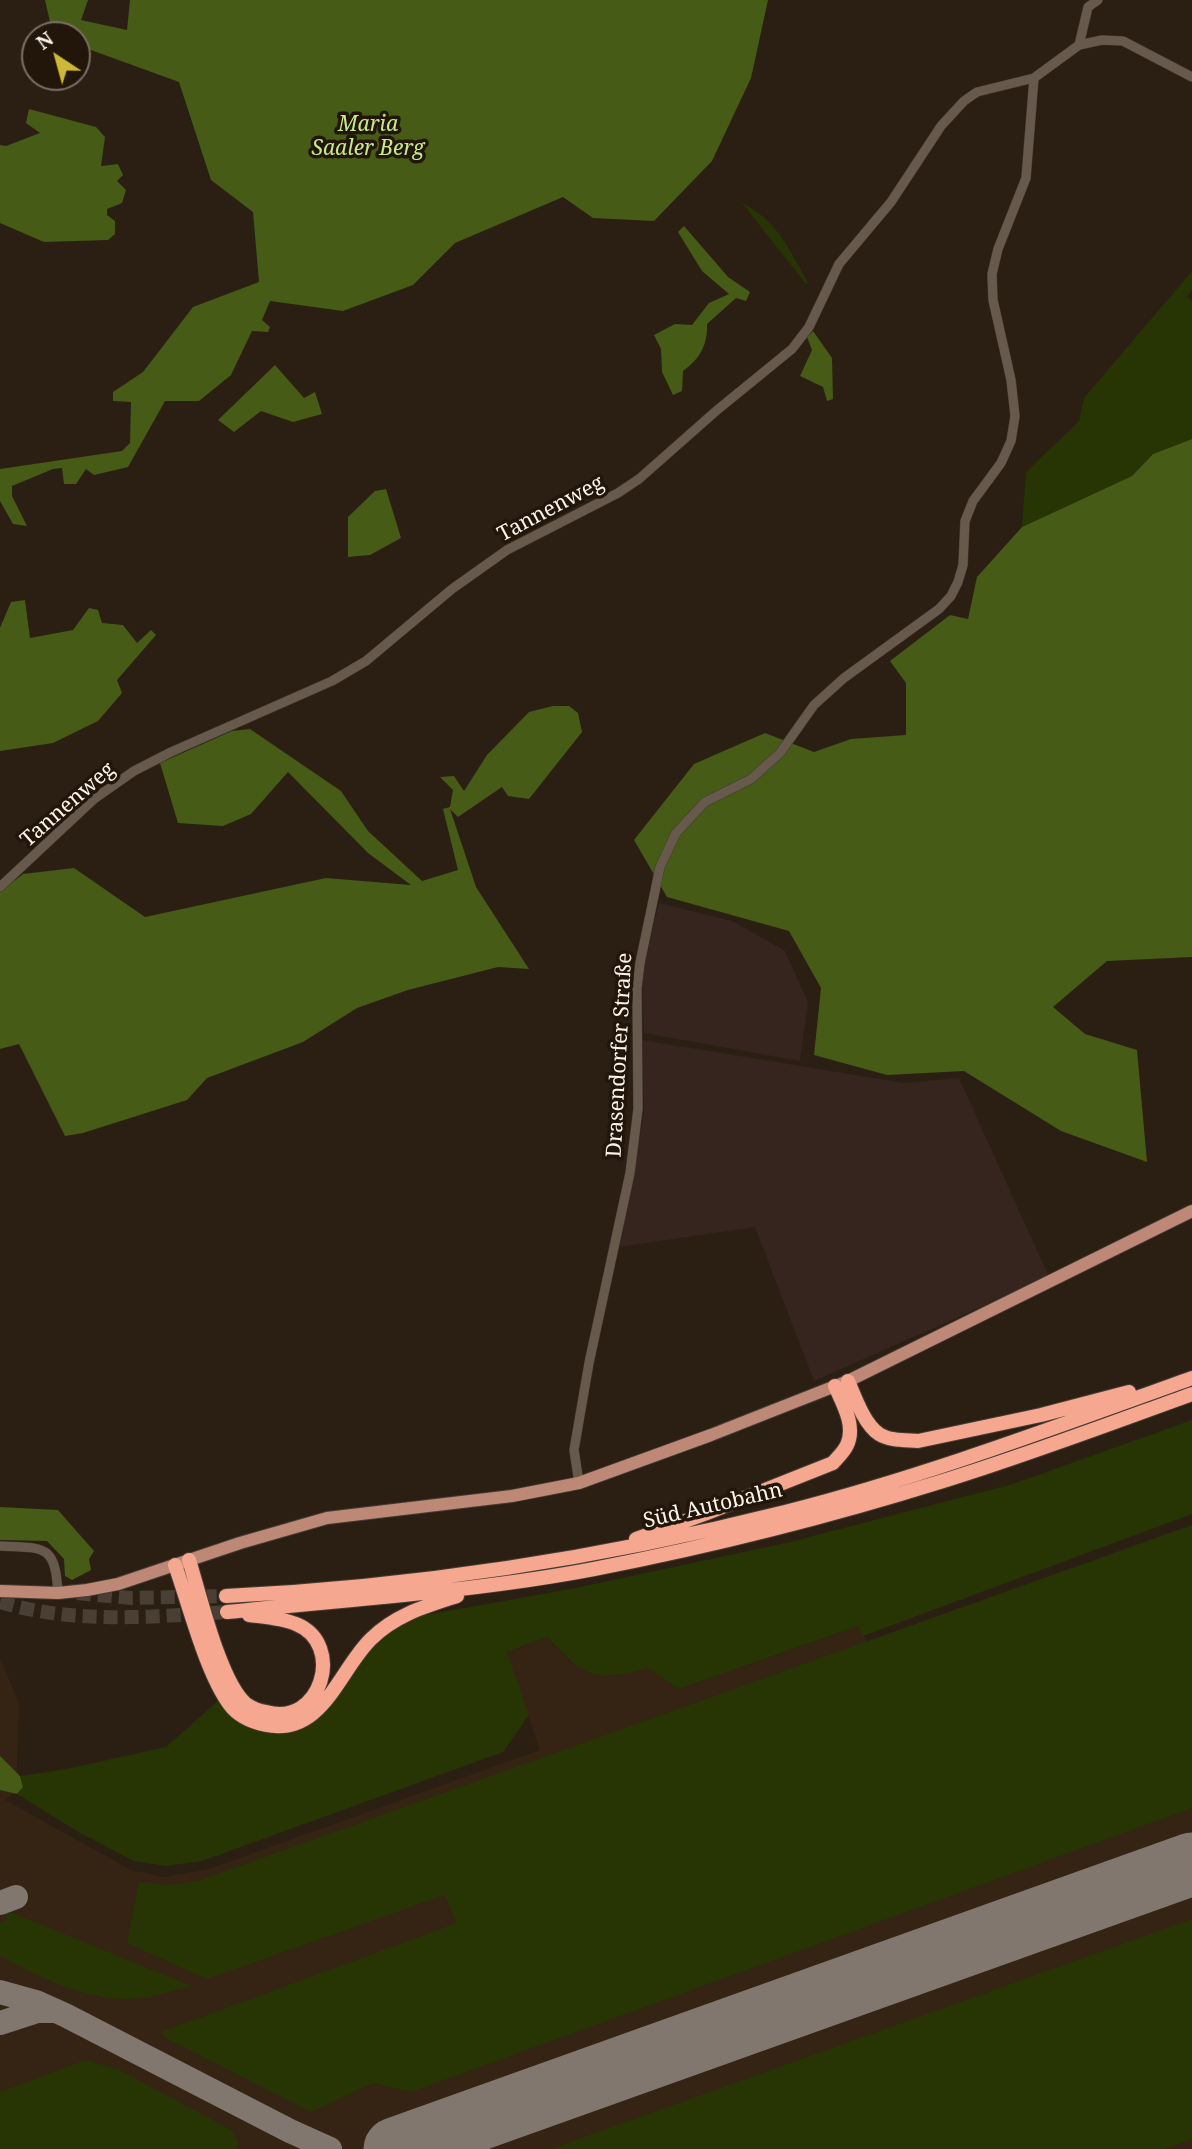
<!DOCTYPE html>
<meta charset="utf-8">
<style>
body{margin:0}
#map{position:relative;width:1192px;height:2149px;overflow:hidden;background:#2b1f14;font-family:"Noto Serif",serif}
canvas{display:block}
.north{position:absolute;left:21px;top:21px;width:70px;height:70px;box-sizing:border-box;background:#22160b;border:2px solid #796e65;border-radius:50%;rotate:324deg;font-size:19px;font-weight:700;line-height:28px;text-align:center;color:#fcf3eb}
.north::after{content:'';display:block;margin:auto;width:24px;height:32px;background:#cdb938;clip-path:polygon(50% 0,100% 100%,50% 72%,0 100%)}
</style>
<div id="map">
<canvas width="1192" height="2149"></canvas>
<div class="north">N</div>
</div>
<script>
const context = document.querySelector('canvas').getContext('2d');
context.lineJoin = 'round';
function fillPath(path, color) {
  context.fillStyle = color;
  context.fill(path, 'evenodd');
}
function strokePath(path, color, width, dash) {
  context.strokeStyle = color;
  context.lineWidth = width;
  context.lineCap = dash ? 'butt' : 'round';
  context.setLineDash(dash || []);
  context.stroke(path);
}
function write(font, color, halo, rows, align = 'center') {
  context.font = font + ' "Noto Serif",serif';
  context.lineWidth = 7;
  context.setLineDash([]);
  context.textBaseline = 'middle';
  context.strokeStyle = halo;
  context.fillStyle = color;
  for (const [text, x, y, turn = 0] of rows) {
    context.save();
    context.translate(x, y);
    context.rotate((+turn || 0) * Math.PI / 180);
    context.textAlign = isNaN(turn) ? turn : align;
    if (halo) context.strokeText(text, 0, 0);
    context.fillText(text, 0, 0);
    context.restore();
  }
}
fillPath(new Path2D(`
 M659,903L732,921L785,951L808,1002L800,1061L644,1033L642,973Z
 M642,1040L904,1083L959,1078L1049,1277L814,1381L755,1227L619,1247L644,1113Z`), '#36241e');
fillPath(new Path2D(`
 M858,1626L932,1749L1192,1656V2149H0V1658L19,1703L16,1792L5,1800L131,1870L163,1877L209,1869L540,1750L507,1652L547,1637L566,1658L612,1676L648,1668L679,1689Z`), '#352414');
fillPath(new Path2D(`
 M742,203C778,221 789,249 808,283L806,284Z
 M1192,271V290L1187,297L1192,301V439L1153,454L1132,476L1022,527L1026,472L1079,421L1084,398Z
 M1192,1420V1514L863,1636L858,1626L679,1689L648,1668C595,1683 584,1677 547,1637L507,1652L529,1715L503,1752L202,1861L166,1866L134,1861L80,1833L17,1794L23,1787L20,1776L67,1769L166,1747L220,1699L249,1727L273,1733L291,1731L311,1723L326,1711L360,1661L375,1643L396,1626L420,1616L576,1588L790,1542L1013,1484Z
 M1192,1525V1808L411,2092L373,2083L311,2112L168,2039L161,2032L457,1923L445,1895L207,1979L127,1943L139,1882L167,1885L198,1881Z
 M5,1910L192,1986C170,1991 146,2000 123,1999C78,1997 38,1976 0,1956V1923L7,1920Z
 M1192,1919V2139L1164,2149H551Z
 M86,2060L120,2070L231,2130L238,2141L237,2149H0V2092Z`), '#263503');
fillPath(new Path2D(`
 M45,0H88L81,20L127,30L130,0H768L751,78L712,161L654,221L593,218L563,197L455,243L413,285L343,311L270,301L262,320L270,327L268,332L252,331L231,375L199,401H165L128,467L94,475L86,469L76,484H64L62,468L53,469L12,486V496L27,526L13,524L0,501V469L122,451L130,443L131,402L113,401V392L143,372L193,307L259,282L253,212L211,180L179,82L77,45V35H53Z
 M29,109L96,127L105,137L101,166L118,164L123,175L117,181L126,190L122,203L107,209V215L115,221V234L108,240L44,242L0,223V145L6,146L40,133L26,123Z
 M684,226L728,277L750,292L746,301L736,298L707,324C708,344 700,359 683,371L682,391L673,395L662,372L661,349L654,335L675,324L692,325L709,303L729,294L702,271L678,232Z
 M813,331L832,358L833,399L827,401L823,387L800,376L812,350L807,337Z
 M275,365L304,398L315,392L322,414L293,422L261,411L234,432L218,420Z
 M1192,439V957L1107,961L1053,1007L1085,1034L1137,1050L1147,1162L1061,1131L964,1071L887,1075L814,1055L821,988L789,931L667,897L634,840L694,764L765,733L814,752L851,739L906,735V683L890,661L950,615L968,619L977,577L1022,527L1132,476L1153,454Z
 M386,489L401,538L370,555L348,557V517L375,491Z
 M25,600L30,638L73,630L89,608L98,610L102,623L123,625L137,643L151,630L156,635L117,680L122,693L98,721L53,743L0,751V628L11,602Z
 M553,706H569L578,713L582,732L529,799L508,796L502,787L458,817L450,809L476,887L529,969L498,967L408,990L357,1008L303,1042L207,1078L187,1100L83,1133L65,1136L19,1044L0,1049V892L23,874L74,868L145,917L326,878L411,885L368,853L288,772L251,814L223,826L178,823L160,763L232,731L250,729L341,791L368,831L422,881L458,870L443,809L450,807L453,790L440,777L454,776L464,791L487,755L529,712Z
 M0,1507L58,1510L94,1551L89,1559L91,1570L72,1580L65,1576L64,1559L47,1541L0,1540Z
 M0,1756L20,1776L23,1787L17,1794L0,1790Z`), '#455b16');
strokePath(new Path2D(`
 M0,1903L16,1897
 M0,1992L36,2002L65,2015L290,2131L330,2149
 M0,2023L37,2011H51`), '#82776e', 24);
strokePath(new Path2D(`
 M395,2149L1192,1864`), '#82776e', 63);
strokePath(new Path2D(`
 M77,1593L131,1598L226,1596
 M0,1602C72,1624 153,1617 227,1612`), '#4a3f34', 14, [14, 7]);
const minor = new Path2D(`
 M1079,45L1088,7L1098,0
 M0,887L94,799L134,771L171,752L332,681L366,661L452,589L507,550L618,493L639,479L716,411L792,349L809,327L839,264L891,202L941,126L964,101L977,92L1034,78L1079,45L1102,40L1123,41L1192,77
 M579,1483L574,1450L589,1363L630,1173L638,1109L637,988L640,963L660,867L676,833L705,802L751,779L780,753L814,705L844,678L939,609L951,596L958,582L963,565L965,521L973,501L1001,463L1011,441L1015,416L1011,380L993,300L992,274L998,249L1026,178L1034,78
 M0,1546C45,1548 55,1544 58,1593`);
const major = new Path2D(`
 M0,1591L58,1593L87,1590L118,1584L240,1543L327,1518L512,1496L579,1483L711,1435L848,1381L1192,1211`);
const highway = new Path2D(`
 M848,1381C855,1397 864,1424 879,1434C890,1441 905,1440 918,1441L1041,1415L1129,1392
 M636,1539L707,1513L833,1463C837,1458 844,1452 847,1445C856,1426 843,1404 835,1386
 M189,1560C200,1595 220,1682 246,1704C252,1708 259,1711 266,1712C321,1728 346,1644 296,1624C282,1618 264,1617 249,1615
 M175,1565C189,1604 206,1673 230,1705C239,1717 252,1722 266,1725C323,1736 339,1670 371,1639C395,1615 426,1606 457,1596
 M226,1596C414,1587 602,1558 785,1512C923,1477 1058,1426 1192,1378
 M227,1612C349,1599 473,1592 594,1569C712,1546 828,1517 943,1481C1027,1455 1109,1424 1192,1394`);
strokePath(minor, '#463c35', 10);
strokePath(major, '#463c35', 14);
strokePath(highway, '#463c35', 16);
strokePath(minor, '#68594d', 9);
strokePath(major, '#bd8875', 12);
strokePath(highway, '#f5a790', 14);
write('italic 21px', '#c6e98a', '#22160b', [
 ["Maria",368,125],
 ["Saaler Berg",368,149]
]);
write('21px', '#fcf3eb', '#22160b', [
 ["Tannenweg",551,509,-28],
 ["Tannenweg",68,805,-41],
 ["Drasendorfer Straße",620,1055,-87],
 ["Süd Autobahn",713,1506,-13]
]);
</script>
